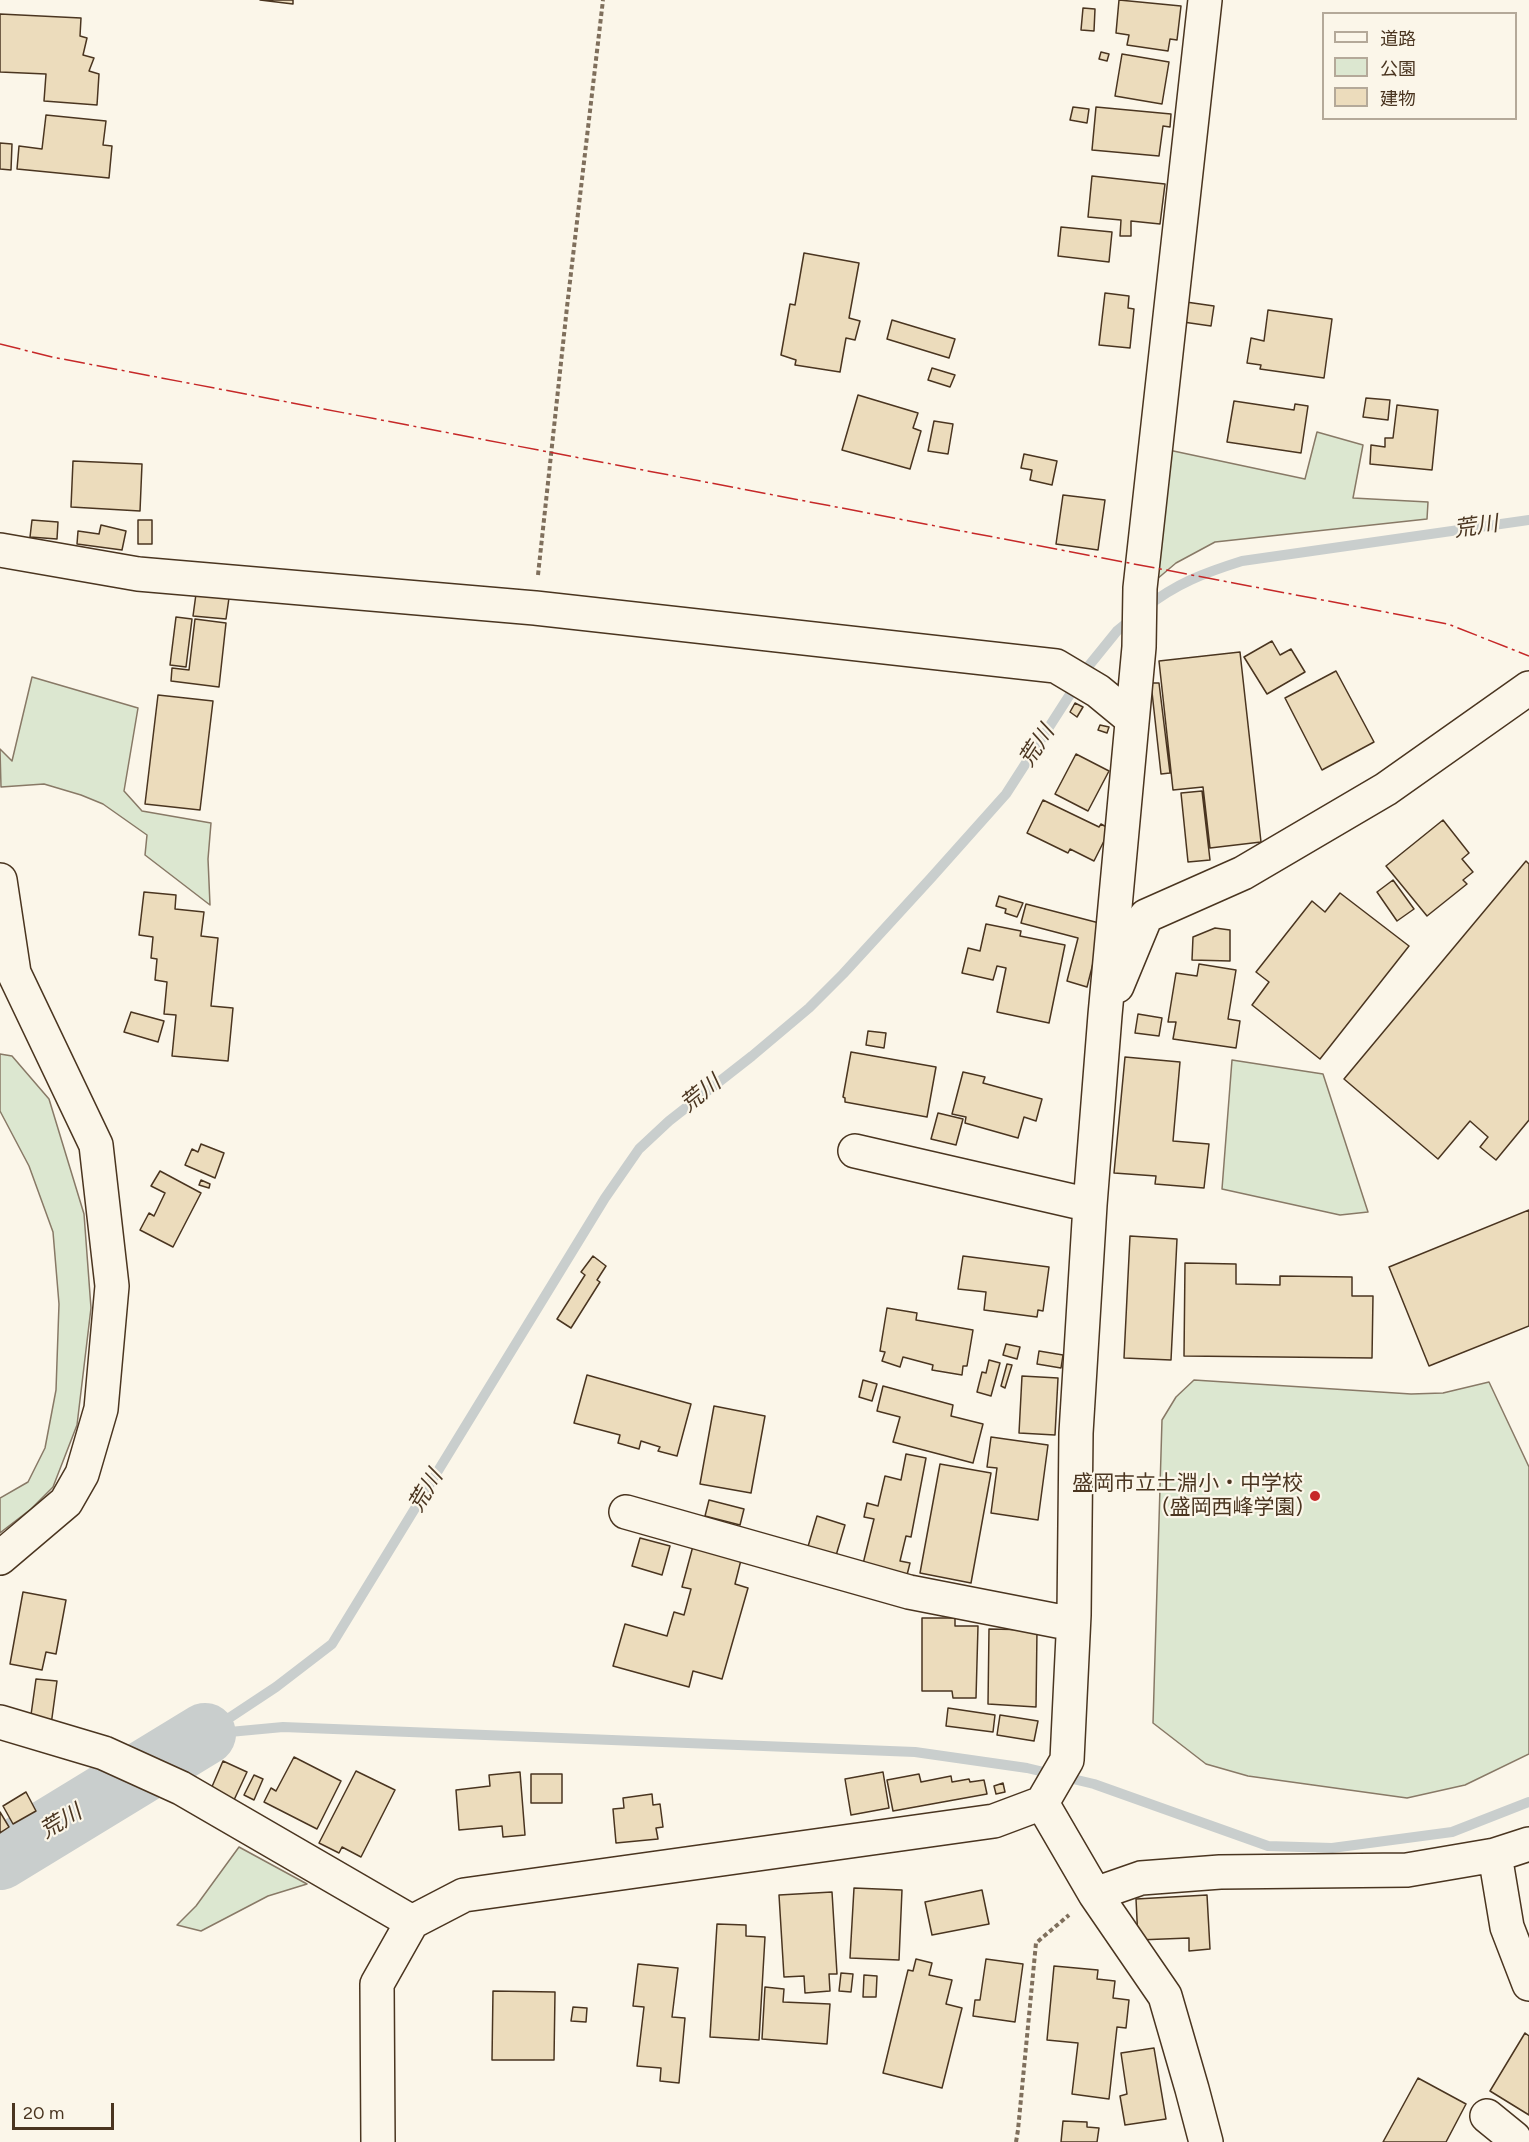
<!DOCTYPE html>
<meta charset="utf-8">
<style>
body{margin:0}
#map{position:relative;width:1529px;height:2142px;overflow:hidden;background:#fbf6e9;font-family:Figtree,"Noto Sans JP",sans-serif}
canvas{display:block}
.legend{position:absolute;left:1322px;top:12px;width:195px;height:108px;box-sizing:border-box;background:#fbf6e9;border:2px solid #b4a999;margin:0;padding:8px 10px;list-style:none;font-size:18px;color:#4a3520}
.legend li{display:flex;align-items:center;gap:12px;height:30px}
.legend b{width:30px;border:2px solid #b4a999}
.scale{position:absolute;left:12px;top:2103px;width:102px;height:27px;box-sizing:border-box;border:3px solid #4a3520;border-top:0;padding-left:8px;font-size:18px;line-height:21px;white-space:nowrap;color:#4a3520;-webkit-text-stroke:4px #fbf6e9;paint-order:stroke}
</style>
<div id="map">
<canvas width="1529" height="2142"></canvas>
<ul class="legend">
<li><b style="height:8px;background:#fbf6e9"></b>道路</li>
<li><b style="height:16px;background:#dce7d0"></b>公園</li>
<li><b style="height:16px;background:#ecdcbc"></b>建物</li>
</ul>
<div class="scale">20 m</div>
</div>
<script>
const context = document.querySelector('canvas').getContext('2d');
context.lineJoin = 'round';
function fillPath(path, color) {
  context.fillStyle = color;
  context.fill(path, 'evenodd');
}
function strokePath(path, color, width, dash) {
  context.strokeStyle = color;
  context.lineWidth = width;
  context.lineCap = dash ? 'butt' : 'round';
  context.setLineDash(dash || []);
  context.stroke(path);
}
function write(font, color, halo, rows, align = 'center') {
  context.font = font + ' Figtree,"Noto Sans JP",sans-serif';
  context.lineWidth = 4.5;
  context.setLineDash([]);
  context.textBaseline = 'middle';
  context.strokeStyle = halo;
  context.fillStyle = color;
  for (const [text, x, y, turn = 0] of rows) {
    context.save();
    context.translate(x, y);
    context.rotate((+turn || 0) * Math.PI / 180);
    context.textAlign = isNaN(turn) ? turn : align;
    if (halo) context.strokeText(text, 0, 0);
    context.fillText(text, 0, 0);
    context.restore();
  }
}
const green = new Path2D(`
 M1317,432L1363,445L1353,498L1428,502L1427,519L1215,542L1176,563L1150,585L1164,449L1305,479Z
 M32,677L138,708L124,791L142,811L211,823L208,859L210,905L145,855L147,835L103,804L81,795L44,784L1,787L0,749L12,761Z
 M0,1054L12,1056L49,1099L84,1214L91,1308L77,1425L53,1487L31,1509L0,1533V1498L28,1482L45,1448L56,1390L59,1304L53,1232L29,1166L0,1111Z
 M1232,1060L1323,1074L1368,1212L1340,1215L1222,1189Z
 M1194,1380L1411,1394L1443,1393L1489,1382L1529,1467V1754L1465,1785L1407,1798L1248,1776L1206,1764L1153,1723L1162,1420L1176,1397Z
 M239,1847L307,1884L268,1896L201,1931L177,1925L196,1906Z`);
fillPath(green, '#dce7d0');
strokePath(green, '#887966', 1.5);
strokePath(new Path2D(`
 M1145,608C1177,583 1204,573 1242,561L1529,520
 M205,1734L276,1687L332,1644L605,1198L639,1149L669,1121L752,1056L809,1008L843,974L931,878L1006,794L1087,668L1117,631L1133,618
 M208,1734L283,1727L915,1752L1027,1768L1094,1784L1268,1846L1332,1848L1452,1832L1529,1802`), '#c9cecd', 10);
strokePath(new Path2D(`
 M0,1859L205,1734`), '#c9cecd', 62);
const building = new Path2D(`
 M260,0H293V4Z
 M1119,0L1181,6L1177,40L1170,39L1168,51L1127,45L1129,35L1116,33Z
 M1083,8L1095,9L1094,31L1081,30Z
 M0,14L81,18L80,36L87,38L83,55L94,58L89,71L99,74L97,105L44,101L46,74L0,72Z
 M1101,52L1109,54L1107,61L1099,59Z
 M1122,54L1169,62L1162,104L1115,96Z
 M1073,107L1089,109L1087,123L1070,120Z
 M1096,107L1171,114L1170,127L1163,126L1159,156L1092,150Z
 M46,115L106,121L103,145L112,146L109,178L17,169L19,146L42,149Z
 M0,143L12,144L11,170L0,169Z
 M1092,176L1165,184L1160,224L1131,221V236H1120L1121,220L1088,217Z
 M1061,227L1112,232L1109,262L1058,256Z
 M804,253L859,263L849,318L860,321L855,340L846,338L840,372L795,365L796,360L781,355L790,304L795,305Z
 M1105,293L1129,296L1128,308L1134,309L1130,348L1099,345Z
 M1186,302L1214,306L1211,326L1183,322Z
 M1268,310L1332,319L1324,378L1260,369L1261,365L1247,363L1251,338L1264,341Z
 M892,320L955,339L949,358L887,339Z
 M932,368L955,375L950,387L928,380Z
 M858,395L918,413L913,428L921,431L910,469L842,450Z
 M1366,398L1390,400L1388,420L1363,417Z
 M1234,401L1294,410L1295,404L1308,406L1301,453L1227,442Z
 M1397,405L1438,410L1432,470L1370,464L1371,445L1385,447V438H1393Z
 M934,421L953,424L948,454L928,451Z
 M1024,454L1057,461L1052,485L1030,480L1032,470L1021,468Z
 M73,461L142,464L140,511L71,507Z
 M1063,495L1105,500L1098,550L1056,544Z
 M32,520L58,522L57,539L30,537Z
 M138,520H152V544H138Z
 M101,525L126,531L122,550L77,544L78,531L99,534Z
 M196,594L229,598L226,619L193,616Z
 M176,617L192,619L186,667L170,665Z
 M195,619L226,623L219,687L171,681L172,668L189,670Z
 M1272,641L1280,655L1291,649L1305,672L1267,694L1244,657Z
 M1240,652L1261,842L1210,848L1203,787L1173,790L1159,661Z
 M1336,671L1374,742L1322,770L1285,698Z
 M1151,683H1159L1170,773L1161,774Z
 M158,695L213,701L200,810L145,804Z
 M1075,703L1083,707L1077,717L1070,712Z
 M1100,725L1109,727L1107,733L1098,730Z
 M1076,754L1109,771L1088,811L1055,794Z
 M1202,791L1210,860L1188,862L1181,793Z
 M1043,800L1099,827L1101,824L1110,829L1094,861L1070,849L1068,853L1027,833Z
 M1443,820L1469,853L1462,859L1473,872L1463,880L1467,884L1427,916L1386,866Z
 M1526,861L1529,864V1120L1496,1160L1480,1147L1488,1137L1470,1121L1438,1159L1344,1079Z
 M1393,880L1414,909L1397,921L1377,892Z
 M144,892L176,895L175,909L204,912L201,936L218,938L211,1006L233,1008L228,1061L172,1056L176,1015L164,1014L167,982L155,980L157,959L151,958L153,937L139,935Z
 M1340,893L1409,946L1320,1059L1252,1005L1269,982L1256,972L1312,901L1325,912Z
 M999,896L1023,903L1017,917L1005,913L1006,909L996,906Z
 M1026,904L1103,924L1087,987L1067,981L1078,938L1021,923Z
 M986,924L1021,931L1020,936L1065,945L1049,1023L997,1012L1006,968L997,966L993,980L962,973L968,948L980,951Z
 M1215,928L1230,930V961L1192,960L1193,937Z
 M1199,964L1236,970L1228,1019L1240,1021L1236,1048L1173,1039L1176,1022H1168L1176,973L1197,976Z
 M131,1012L164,1021L158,1042L124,1032Z
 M1138,1014L1162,1018L1159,1036L1135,1033Z
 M868,1031L886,1033L884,1048L866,1045Z
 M851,1052L936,1067L927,1117L845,1102V1098L843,1097Z
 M1125,1057L1180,1062L1173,1141L1209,1144L1204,1188L1155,1184L1156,1176L1114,1173Z
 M963,1072L985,1077L983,1083L1042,1099L1036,1121L1024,1117L1018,1138L965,1123L966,1117L952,1114Z
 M938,1113L963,1119L956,1145L931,1139Z
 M201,1144L224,1153L215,1178L185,1165L192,1149L198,1152Z
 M160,1171L201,1193L173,1247L140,1230L149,1213L154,1216L165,1193L151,1186Z
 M201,1180L210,1184L209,1188L199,1185Z
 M1529,1210V1326L1429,1366L1389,1267Z
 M1130,1236L1177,1239L1171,1360L1124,1358Z
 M593,1256L606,1266L597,1280L600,1282L571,1328L557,1319L585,1275L581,1272Z
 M963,1256L1049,1267L1043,1311L1038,1310L1037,1317L984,1310L986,1292L958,1289Z
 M1185,1263L1236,1264V1284L1280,1285V1276L1352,1277V1296H1373L1372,1358L1184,1356Z
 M887,1308L917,1313L916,1320L973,1330L967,1366H963L962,1375L932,1370L933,1365L903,1357L900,1367L882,1361L885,1352L880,1351Z
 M1006,1344L1020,1347L1017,1359L1003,1355Z
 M1039,1351L1063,1355L1061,1368L1037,1364Z
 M989,1360L1000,1363L991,1396L977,1392L982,1372L986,1373Z
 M1007,1364L1012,1365L1005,1388L1001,1386Z
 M587,1375L691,1404L677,1456L658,1451L660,1447L641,1441L639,1449L618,1443L620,1435L574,1423Z
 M1022,1376L1058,1378L1055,1435L1019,1433Z
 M863,1380L877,1384L872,1401L859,1397Z
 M883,1386L953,1405L951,1416L983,1424L973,1463L893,1442L900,1417L877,1411Z
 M714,1406L765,1416L751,1493L700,1484Z
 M991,1437L1048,1445L1038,1520L991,1513L997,1468L987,1467Z
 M906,1454L926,1458L911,1537L906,1536L900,1561L910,1563L906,1579L862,1568L874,1519L864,1517L867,1503L878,1506L885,1476L901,1480Z
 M940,1464L991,1473L971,1583L920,1573Z
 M709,1500L744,1509L740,1525L705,1516Z
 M817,1516L845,1525L835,1559L807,1550Z
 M640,1538L670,1546L662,1575L632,1566Z
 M693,1546L741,1560L735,1584L748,1588L722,1679L693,1671L689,1687L613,1666L625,1624L667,1636L674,1612L684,1615L691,1589L682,1587Z
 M23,1592L66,1600L56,1654L46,1652L42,1670L10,1664Z
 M922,1618H955V1626H978L976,1698H953L952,1691H922Z
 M989,1629L1037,1630L1036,1707L988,1704Z
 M36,1679L57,1681L51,1725L30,1722Z
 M948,1708L995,1715L993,1732L946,1726Z
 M1000,1715L1038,1721L1034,1741L997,1735Z
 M294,1757L341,1781L317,1829L264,1802L271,1788L276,1791Z
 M223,1761L247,1772L234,1800L211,1789Z
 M356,1771L395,1790L361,1857L342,1847L339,1853L319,1843Z
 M520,1772L525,1835L503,1837L502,1826L459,1830L456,1790L490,1786L489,1775Z
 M883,1772L889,1808L851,1815L845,1779Z
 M531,1774H562V1803H531Z
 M919,1774L921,1782L951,1776L952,1782L969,1779L970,1782L984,1780L987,1794L893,1811L887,1780Z
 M254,1775L263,1779L254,1800L244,1795Z
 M1003,1783L1005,1792L996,1794L994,1786Z
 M26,1792L36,1811L13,1824L3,1806Z
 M652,1794L653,1805L660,1804L663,1827L656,1828L658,1839L616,1843L613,1809L624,1808L623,1798Z
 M0,1812L9,1827L0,1833Z
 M854,1888L902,1890L899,1960L850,1958Z
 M982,1890L989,1924L932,1935L925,1902Z
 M832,1892L837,1974H829L830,1991L805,1993L804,1976L784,1977L779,1895Z
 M1207,1895L1210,1949L1189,1951V1938L1138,1940L1136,1899Z
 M717,1924L746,1925V1936L765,1937L759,2040L710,2037Z
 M916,1959L932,1963L929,1975L952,1980L946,2004L962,2008L942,2088L883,2073L908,1970L913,1971Z
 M986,1959L1023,1964L1015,2022L973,2016L975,2000H980Z
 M638,1964L678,1968L672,2017L685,2018L679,2083L660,2081L661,2068L637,2066L644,2007L633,2006Z
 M1054,1966L1098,1970L1097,1979L1115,1981L1113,1998L1129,2000L1126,2028L1117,2027L1109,2099L1072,2094L1078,2043L1047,2040Z
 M841,1973L853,1974L851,1992L839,1991Z
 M864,1975L877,1976L876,1997H863Z
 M765,1987L784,1989L783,2002L830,2004L827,2044L762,2039Z
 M493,1991L555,1992L554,2060H492Z
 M573,2007L587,2008L586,2022L571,2021Z
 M1525,2033L1529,2036V2115L1490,2091Z
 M1154,2048L1166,2119L1125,2125L1120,2096L1127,2094L1121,2053Z
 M1418,2078L1466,2104L1446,2142H1383Z
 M1063,2121L1087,2122V2127L1099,2128L1097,2142H1061Z`);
fillPath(building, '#ecdcbc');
strokePath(building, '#4a3520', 1.5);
const minor = new Path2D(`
 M0,550L138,574L535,608L1056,666L1098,691L1132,719
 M0,880L14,973L96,1145L112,1286L101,1409L82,1474L66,1502L0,1558
 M1117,986L1146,916L1243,873L1386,789L1529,688
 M855,1151L1090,1205
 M626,1512L909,1592L1073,1624
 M0,1722L104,1753L181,1788L412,1922
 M1042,1803L1095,1894L1141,1878L1220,1872L1407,1870L1495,1855L1529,1844
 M1495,1855L1507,1927L1529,1984
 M1095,1894L1165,1996L1192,2089L1206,2142
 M1487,2116L1514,2138V2142
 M378,2142L377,1984L412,1922L464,1895L994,1821L1042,1803L1067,1760L1074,1615L1076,1433L1090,1205L1105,1015L1139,647L1140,588L1205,0`);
strokePath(minor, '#4a3520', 36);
strokePath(new Path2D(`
 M538,575L567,307L603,0
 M1016,2142L1018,2130L1036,1943L1069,1915`), '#7f6f5c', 4, [4.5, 3]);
strokePath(minor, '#fbf6e9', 33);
strokePath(new Path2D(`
 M0,344L52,357L1448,624L1529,656`), '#c62828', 1.5, [21, 4.5, 3, 4.5]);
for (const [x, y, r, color] of [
 [1315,1496,6,"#c62828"]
]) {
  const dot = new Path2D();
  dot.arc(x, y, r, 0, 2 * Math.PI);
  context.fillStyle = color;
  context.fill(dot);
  strokePath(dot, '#fbf6e9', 2);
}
write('21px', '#4a3520', '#fbf6e9', [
 ["盛岡市立土淵小・中学校",1303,1484],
 ["(盛岡西峰学園)",1303,1508]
], 'right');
write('italic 22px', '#4a3520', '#fbf6e9', [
 ["荒川",1476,527,-8],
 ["荒川",1037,746,-57],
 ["荒川",701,1094,-39],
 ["荒川",426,1491,-59],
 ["荒川",61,1822,-31]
]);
</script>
